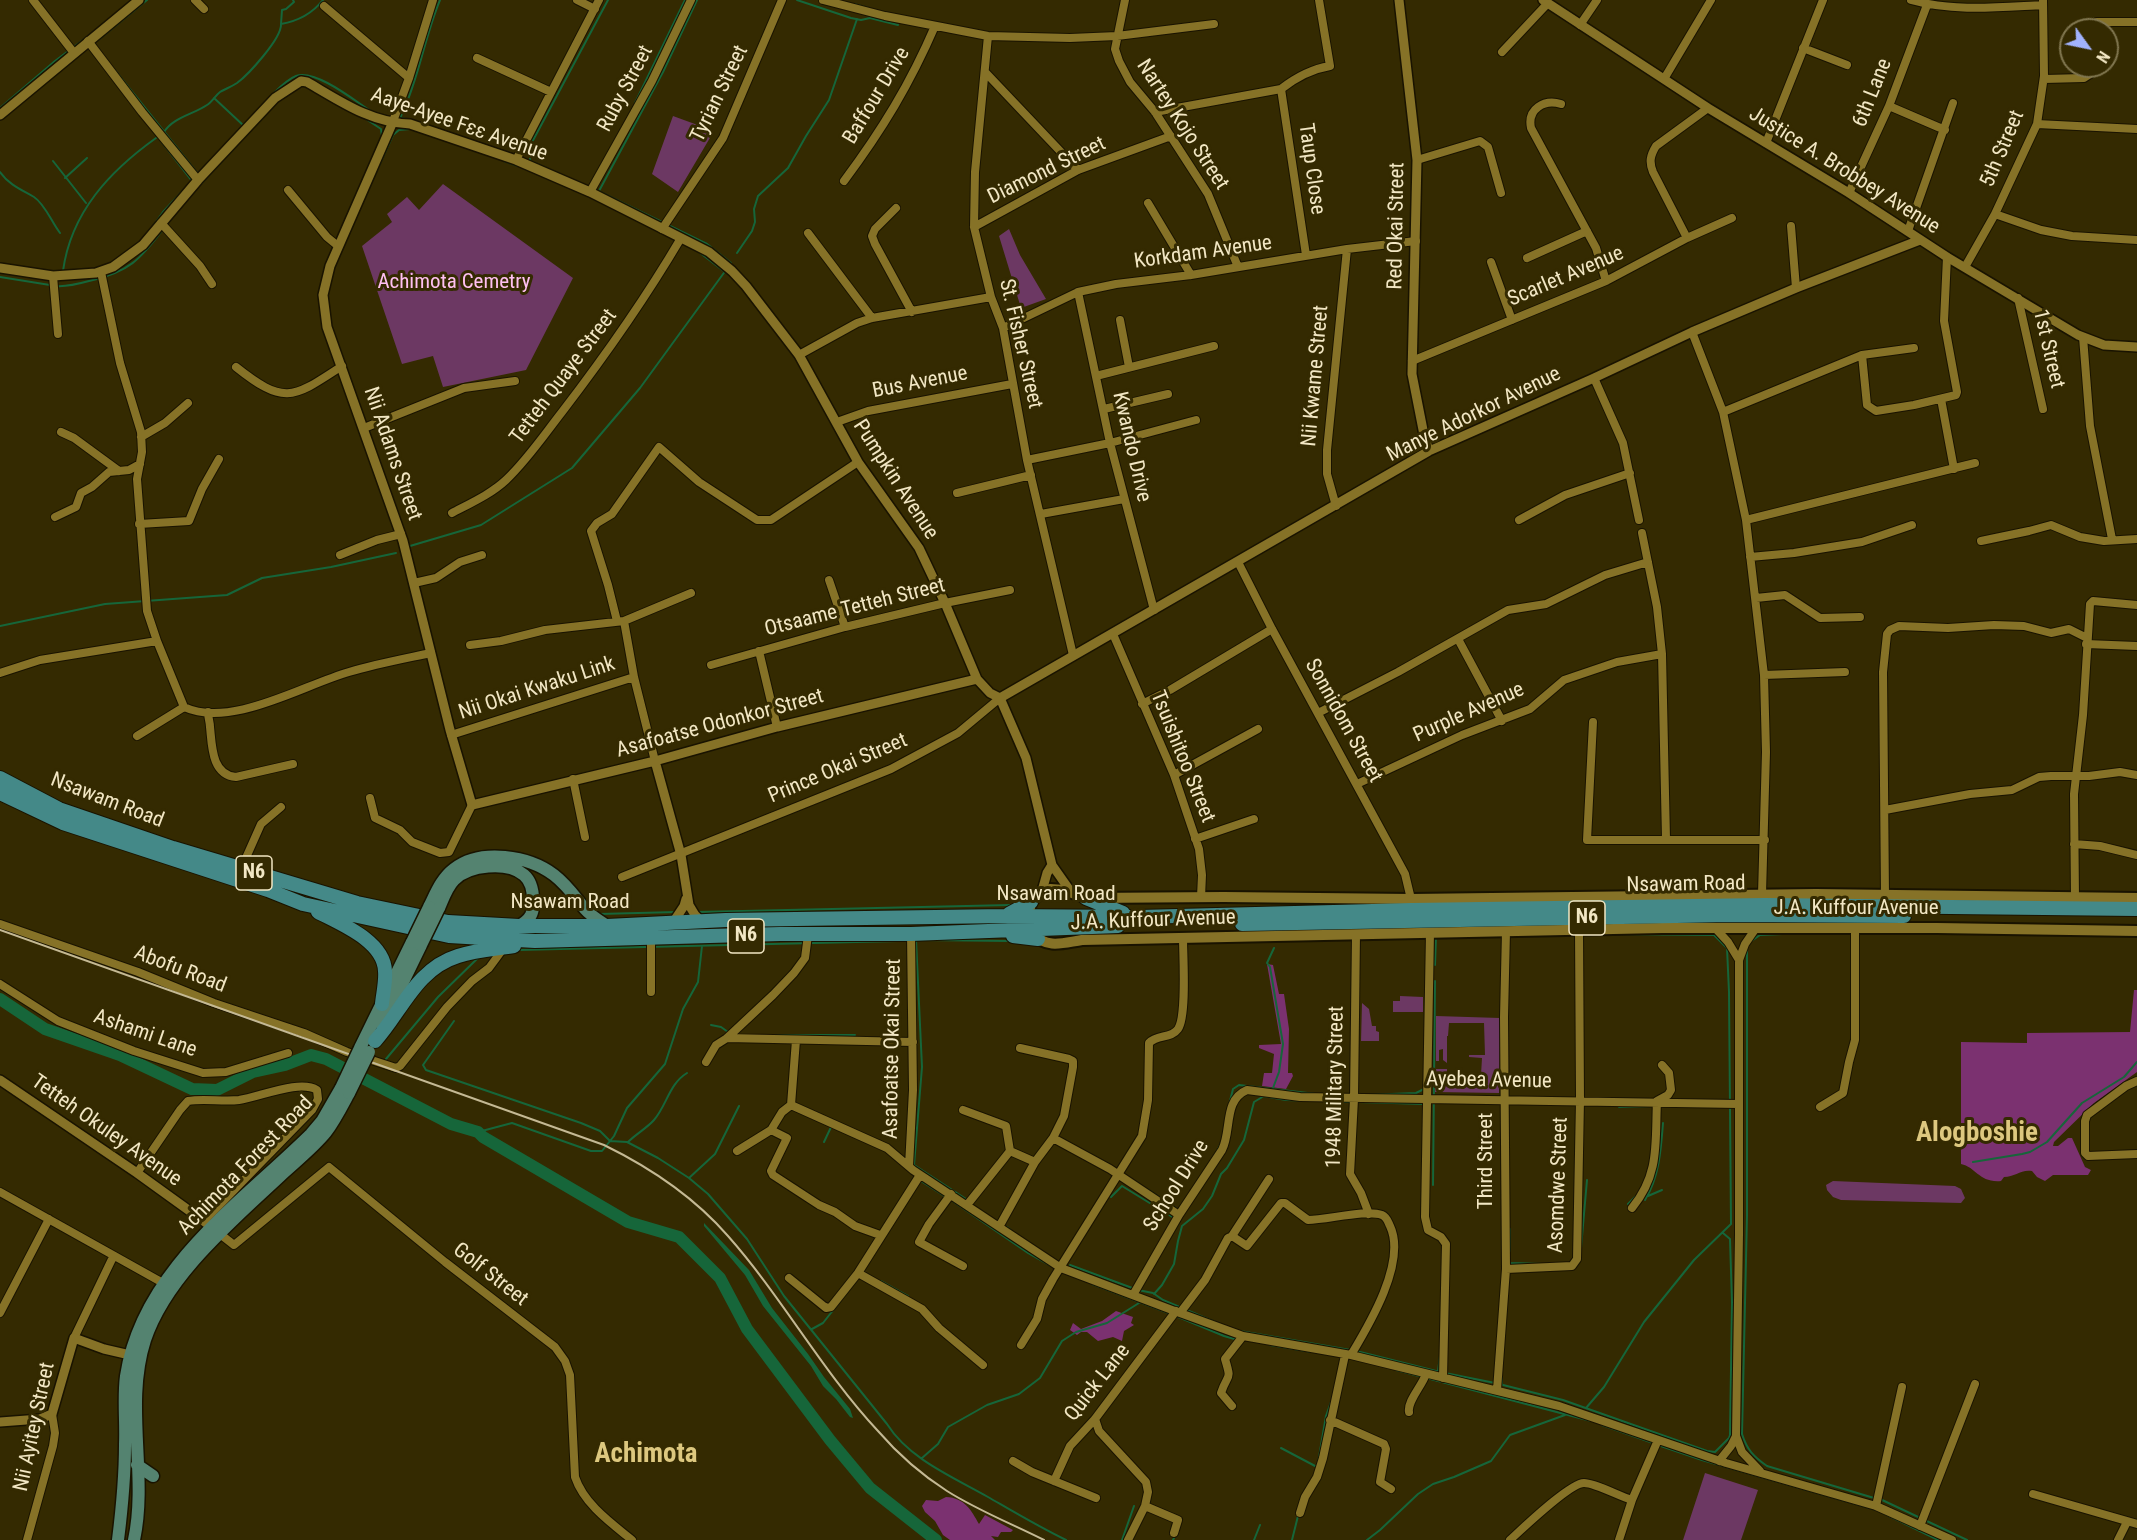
<!DOCTYPE html>
<meta charset="utf-8">
<style>
body{margin:0}
#map{position:relative;width:2137px;height:1540px;overflow:hidden;background:#342a01;font-family:"Roboto Condensed",sans-serif}
canvas{display:block}
.north{position:absolute;left:2059px;top:18px;width:60px;height:60px;box-sizing:border-box;background:#342a01;border:2px solid #80764f;border-radius:50%;rotate:123deg;font-size:16px;font-weight:700;line-height:24px;text-align:center;color:#f2e7c4}
.north::after{content:'';display:block;margin:auto;width:21px;height:27px;background:#a1b2fd;clip-path:polygon(50% 0,100% 100%,50% 72%,0 100%)}
</style>
<div id="map">
<canvas width="2137" height="1540"></canvas>
<div class="north">N</div>
</div>
<script>
const context = document.querySelector('canvas').getContext('2d');
context.lineJoin = 'round';
function fillPath(path, color) {
  context.fillStyle = color;
  context.fill(path, 'evenodd');
}
function strokePath(path, color, width, dash) {
  context.strokeStyle = color;
  context.lineWidth = width;
  context.lineCap = dash ? 'butt' : 'round';
  context.setLineDash(dash || []);
  context.stroke(path);
}
function write(font, color, halo, rows, align = 'center') {
  context.font = font + ' "Roboto Condensed",sans-serif';
  context.lineWidth = 6;
  context.setLineDash([]);
  context.textBaseline = 'middle';
  context.strokeStyle = halo;
  context.fillStyle = color;
  for (const [text, x, y, turn = 0] of rows) {
    context.save();
    context.translate(x, y);
    context.rotate((+turn || 0) * Math.PI / 180);
    context.textAlign = isNaN(turn) ? turn : align;
    if (halo) context.strokeText(text, 0, 0);
    context.fillText(text, 0, 0);
    context.restore();
  }
}
fillPath(new Path2D(`
 M673,116L714,131L678,192L652,174Z
 M443,184L573,278L526,370L443,387L433,356L402,364L362,246L392,222L387,214L407,197L419,210Z
 M1009,229L1020,255L1046,299L1021,308L999,236Z
 M1400,996L1423,997V1012H1393V1001H1400Z
 M1362,1003L1369,1009L1372,1026H1376V1031L1379,1032V1041H1361Z
 M1436,1016L1500,1018L1499,1093L1435,1092L1436,1069H1447V1075H1481L1482,1058L1469,1057V1055H1485L1484,1023H1449L1448,1036H1447V1063L1443,1060V1049L1439,1050V1061H1436Z
 M1833,1181L1955,1186L1961,1189L1965,1198L1961,1203L1841,1200L1833,1197L1827,1190L1826,1185Z
 M1705,1473L1758,1490L1741,1540H1683Z`), '#6c3863');
fillPath(new Path2D(`
 M1267,964L1273,965L1279,994H1284L1289,1029L1288,1073H1292L1293,1076L1286,1089L1262,1086L1264,1073H1272L1274,1054L1259,1048V1045L1281,1044Z
 M2134,990H2137V1072L2094,1103L2054,1142L2053,1146H2058L2068,1138H2072L2085,1167L2091,1170L2088,1175H2053L2045,1181L2037,1177L2032,1171C2021,1169 2015,1177 2004,1177L2001,1181C1979,1183 1976,1167 1961,1164V1042L2027,1043V1033L2130,1032Z
 M1116,1311L1133,1317L1131,1323L1134,1325L1124,1331L1122,1341L1113,1337L1098,1341L1087,1332H1081L1077,1335L1070,1330L1073,1323L1081,1329L1102,1321Z
 M946,1497C965,1498 971,1510 979,1524L985,1515L1013,1530L1011,1532H1001L998,1537L991,1536L995,1540H950L943,1535L935,1521L925,1512L922,1506L926,1500L938,1501Z`), '#7b3170');
fillPath(new Path2D(`
 M704,1223L749,1270L772,1308L808,1354L824,1377L850,1409L853,1418L850,1417L836,1399L823,1386L811,1366L763,1306L745,1275L704,1226Z`), '#16663a');
strokePath(new Path2D(`
 M797,0L851,18L861,20L870,18L898,25
 M854,4L868,8
 M281,24L282,10L286,9L294,2L293,0
 M98,40L147,0
 M113,68L198,174
 M274,93C280,87 288,79 296,76C316,69 355,101 372,112
 M214,98L244,126
 M635,103L685,0
 M0,108L55,61L99,28
 M401,116C419,79 424,38 440,0
 M363,117L381,129L382,137
 M396,117L411,120
 M150,127L192,181L163,212L151,229
 M164,132C174,117 192,115 207,105C212,102 215,96 220,92C225,89 231,87 237,83C248,75 282,38 281,24C299,21 312,14 323,0
 M53,161L86,203
 M504,161L518,166
 M0,172C9,185 22,190 34,197C45,204 52,223 60,233
 M65,178L87,158
 M577,182L530,161V146L608,0
 M371,183L393,135L399,130L410,129
 M594,189L707,244L731,263L729,266
 M194,191L264,116
 M599,191L663,72L697,0
 M699,252L725,272
 M737,253L752,231L755,222L754,209L758,196L788,168L806,136L829,100L857,19
 M63,271C71,212 110,171 156,138
 M0,277L50,285
 M56,286C67,287 78,284 89,281C129,272 140,260 164,228
 M410,546L481,525L572,468L640,388L726,270
 M0,626L105,604L227,595L262,578L331,567L396,553
 M697,912L1011,905
 M599,914L677,912
 M916,940L922,1067L914,1165L969,1201
 M925,940L1010,941
 M1750,942L1760,935L1805,933
 M1747,946V1216L1742,1434C1747,1450 1754,1457 1767,1466L1874,1498
 M1050,948H1068
 M518,950L899,941
 M1435,965L1436,936
 M454,1021L423,1065L426,1070L581,1123L600,1131L610,1141L614,1136L627,1108L665,1064L683,1009L698,982L702,946
 M711,1025L721,1027L728,1032
 M765,1035H855
 M386,1059L438,997L480,956
 M1273,1088L1279,1072L1283,1044L1270,967L1267,963L1274,948
 M1366,1095L1416,1093L1424,1089
 M1263,1096L1286,1100L1319,1101
 M1326,1102H1350
 M1359,1102L1425,1104
 M1229,1105L1233,1089L1239,1085L1316,1094
 M1619,1107L1653,1106
 M478,1132L512,1123L591,1151H602L610,1141L627,1142L658,1158L689,1178L708,1194L747,1239L784,1296L887,1424C909,1459 953,1477 988,1497C1014,1512 1039,1527 1066,1540
 M628,1142C636,1134 647,1128 654,1120C667,1105 669,1084 687,1073
 M824,1142L832,1125
 M1216,1153L1221,1143
 M1973,1162L2022,1154L2030,1152L2047,1142L2082,1103L2124,1077L2137,1062
 M689,1178L715,1154L739,1106
 M921,1181L946,1197
 M1433,1185L1435,981
 M1147,1189L1180,1211
 M1648,1196L1662,1190
 M1111,1197L1122,1186L1174,1218
 M951,1200L1028,1253L1051,1266
 M1645,1200C1659,1177 1661,1150 1663,1123
 M1628,1204L1636,1196
 M1007,1227L1014,1233
 M1581,1248L1587,1180
 M1510,1251V1229
 M1509,1260L1510,1263L1543,1264
 M1070,1265L1135,1289
 M881,1281L908,1296
 M1092,1284L1171,1314
 M1138,1290L1153,1293L1163,1300L1215,1322
 M1154,1294L1162,1285L1174,1264L1178,1241L1182,1226L1203,1209L1212,1196L1221,1174L1227,1168L1244,1140L1254,1102L1264,1096
 M1176,1316L1224,1336L1238,1340
 M812,1329L823,1323L849,1290
 M1240,1331L1356,1351L1440,1372
 M1270,1345L1312,1352
 M1396,1370L1591,1421
 M1438,1371L1440,1356
 M1445,1373L1495,1383L1563,1400L1707,1451L1715,1452L1729,1438L1730,1435L1732,1303L1730,1239L1723,1233
 M1502,1384V1366
 M1586,1408L1604,1387L1644,1322L1694,1260L1731,1224L1729,992L1727,948L1714,935L1613,934
 M1602,1425L1653,1443
 M1658,1445L1702,1460L1877,1510L1938,1540
 M1281,1448L1317,1467
 M922,1458L938,1444L948,1427L987,1405L1019,1394L1040,1378L1062,1341L1076,1332L1107,1323L1139,1303
 M1318,1463L1326,1416L1331,1402
 M1880,1499L1967,1540
 M1122,1540L1134,1506
 M1173,1540L1176,1534
 M1254,1540L1260,1525
 M1292,1540L1298,1516
 M1367,1540L1380,1530L1418,1494L1433,1484L1454,1477L1491,1461L1510,1435L1565,1415`), '#16663a', 2);
strokePath(new Path2D(`
 M0,999L45,1029L120,1055L192,1089L217,1090L253,1072L285,1065L311,1055L326,1059L451,1124L478,1132L483,1137L628,1222L679,1237L720,1278L747,1329L830,1440L870,1488L936,1540`), '#16663a', 12);
const minor = new Path2D(`
 M33,0L74,53
 M195,0L204,9
 M577,0L595,9
 M823,0L885,16L988,36L1070,38L1117,36L1214,24
 M1125,0L1115,49L1119,61L1130,82L1155,112L1208,194L1238,267
 M1911,0C1953,12 2000,7 2043,5
 M324,6L409,78
 M1580,25L1597,0
 M2097,30V22H2137
 M988,36L975,172L974,227L991,297L1003,328L1027,460L1073,655
 M88,41L142,112L198,180
 M1803,48L1847,65
 M1502,52L1548,3
 M477,58L551,92
 M986,73L1078,170
 M1664,79L1711,0
 M2044,79L2084,78L2093,72L2095,66
 M1281,89L1306,255
 M1561,104C1544,99 1527,109 1531,128L1596,248L1606,281
 M1889,106L1945,130
 M1155,112L1281,89C1295,78 1312,69 1330,66L1319,0
 M392,124L409,78L433,0
 M2037,124L2137,129
 M1766,143L1823,0
 M516,160L599,0
 M1417,160L1480,141L1488,147L1501,193
 M844,181C882,130 910,84 935,26
 M288,190L327,237L338,246
 M590,192L652,81L691,0
 M1849,193L1889,106L1927,5
 M1148,203L1191,275
 M896,208L875,229L872,236L875,244L912,312
 M1995,214L2041,230L2072,236L2137,240
 M161,223L200,266L212,284
 M1791,226L1796,288
 M974,227L1078,170L1171,136
 M662,229L723,138L782,0
 M1908,231L1953,103
 M808,233L872,318
 M1687,238L1653,172C1649,162 1650,156 1656,146L1708,108
 M1527,258L1587,231
 M1491,262L1512,320
 M1965,267L1995,214L2037,124L2044,76L2043,0
 M101,272L120,363L141,432L142,452L137,479L147,611L157,641L184,707C231,729 303,685 349,672C376,664 403,659 431,653
 M53,276L58,334
 M1078,292L1110,443L1154,610
 M2018,298L2043,409
 M1120,320L1129,367
 M1003,328L1078,292L1116,284L1191,275L1347,249L1416,241
 M1692,332L1723,412L1746,520L1764,675L1766,752L1762,894
 M2083,337L2090,426L2112,539
 M799,355L857,323L872,318L991,297
 M1862,355L1867,405L1876,411L1914,405L1956,395L1957,392L1944,321L1947,257
 M1412,361L1606,281L1687,238L1732,218
 M236,367C285,406 293,398 342,366
 M1096,376L1214,346
 M1594,378L1623,443L1639,520
 M1941,399L1954,469
 M1104,409L1168,394
 M1723,412L1862,355L1914,348
 M837,422L868,411L1012,384
 M364,428L464,388L515,381
 M61,432L74,438L119,471
 M141,437L165,423L188,403
 M1027,460L1110,443L1196,420
 M957,493L1031,475
 M1336,506L1327,474V450L1347,249
 M452,513C471,503 491,494 506,480C528,459 544,435 562,412C605,356 645,299 681,238
 M1041,514L1124,499
 M55,517L76,507L81,493L92,487L109,472L129,470L140,464
 M1519,520L1565,495L1630,473
 M1746,520L1975,463
 M139,524L189,521L202,489L219,459
 M1642,533L1657,607L1662,654L1666,839
 M1981,541L2029,531L2051,525L2080,537L2104,541L2137,539
 M340,555L377,540L401,534
 M1750,557L1794,553L1862,542L1912,525
 M1238,562L1272,629L1405,874L1411,899
 M829,580L845,627
 M414,583L436,578L460,562L482,555
 M1756,598L1785,595L1820,618L1860,617
 M617,621L608,585L591,531L597,523L612,514L659,447L699,482L757,520H771L858,462
 M624,621L634,677L655,761
 M1113,634L1174,775L1199,849L1202,875L1201,897
 M1458,639L1502,721
 M2086,644L2137,646
 M470,645L501,641L545,630L624,621L691,593
 M759,651L777,727
 M711,665L845,627L945,603L1010,590
 M0,673L40,660L157,641
 M1764,675L1845,672
 M1142,704L1170,690L1272,629
 M208,712C208,718 210,722 210,727C212,744 211,775 236,777L293,764
 M1318,713L1398,672L1508,610L1546,604L1605,575L1648,562
 M1593,722L1587,840H1765
 M451,735L634,677
 M137,736L184,707
 M1174,775L1258,729
 M573,779L585,837
 M1357,784L1462,735L1530,709L1564,680L1617,662L1662,654
 M370,798L375,818L400,830L412,842L440,853L449,852L472,805
 M1885,810L1970,794L2012,790L2039,777L2051,776H2089L2120,772L2137,775
 M1195,839L1254,819
 M2074,844L2100,846L2137,855
 M241,869L261,824L281,807
 M622,877L891,769L958,733L1000,698
 M1885,895L1883,672L1887,634L1890,630L1899,626L1948,628L1994,625L2024,626L2051,633L2069,629L2087,638
 M2075,898L2074,794L2083,715L2090,604L2093,601L2137,605
 M0,924L138,972L214,1003L304,1033L347,1052L396,1068L400,1066L447,1007L472,981L489,968L503,949
 M1756,928L1745,944L1739,960V1234L1736,1436L1742,1452L1760,1471
 M1716,929L1728,942L1739,960
 M1430,932L1425,1217L1428,1230L1441,1237L1446,1244L1443,1378
 M1356,934L1354,1099L1350,1174L1361,1193L1369,1214
 M0,984L58,1021L134,1051L203,1073L226,1072L288,1053
 M651,992V939
 M727,1038L913,1042
 M706,1062L716,1045L727,1038L773,995L794,973L805,958L808,935
 M2137,1081L2126,1086L2087,1115L2085,1121V1153L2088,1156L2137,1154
 M791,1105L887,1148L913,1170L1061,1268L1180,1313L1243,1336L1351,1355L1559,1406L1726,1463L1876,1506L1952,1540
 M1820,1107L1843,1093L1849,1062L1855,1040V928
 M963,1110L1006,1126L1010,1151
 M771,1130L787,1138L771,1171L773,1175L819,1205L835,1212L855,1226L880,1235
 M1053,1138L1110,1169L1179,1215
 M737,1151L771,1130L782,1112L791,1105L796,1040
 M909,1166L913,1090L911,934
 M137,1173L180,1110L188,1101C204,1098 222,1102 239,1100C260,1097 300,1079 317,1090L318,1099L312,1110L204,1221
 M0,1192L163,1283
 M951,1194L929,1224L919,1242L963,1266
 M967,1205L1010,1151L1035,1162
 M1632,1208C1660,1174 1655,1143 1657,1101L1668,1095L1671,1090L1669,1073L1662,1065
 M999,1227L1035,1162L1053,1138L1064,1116L1073,1067V1061L1069,1059L1020,1048
 M220,1234L234,1245L329,1167L445,1262L555,1347L565,1361L570,1375L575,1477C584,1504 611,1523 632,1540
 M1232,1236L1269,1179
 M1506,1269L1572,1266L1577,1259L1580,1100L1579,930
 M858,1273L922,1309L939,1328L983,1365
 M789,1278L826,1308L831,1307L858,1273L920,1175
 M1133,1295L1179,1215L1222,1150C1232,1131 1223,1100 1247,1090L1300,1097L1738,1104
 M0,1313L49,1219
 M1180,1313L1205,1280L1228,1238L1232,1236L1247,1246L1281,1203H1285L1308,1220C1327,1220 1366,1209 1382,1215C1387,1217 1388,1222 1390,1226C1407,1262 1369,1325 1351,1355
 M74,1338L113,1257
 M1021,1345L1037,1319L1042,1299L1053,1279L1142,1136L1148,1100L1149,1043C1157,1034 1171,1039 1178,1029C1187,1016 1183,956 1183,938
 M1497,1390L1506,1269L1504,1017L1506,931
 M1232,1406L1221,1393C1228,1372 1232,1382 1225,1359L1243,1336
 M1409,1412C1407,1401 1422,1386 1426,1374
 M1095,1419L1099,1431L1146,1482L1148,1492L1145,1506L1128,1540
 M1330,1420L1384,1444L1386,1449L1380,1482L1391,1489
 M1013,1461L1032,1472L1096,1498
 M1719,1461L1731,1446L1736,1436
 M1054,1481L1070,1446L1095,1419L1176,1311
 M2033,1494L2137,1524
 M1145,1506L1178,1520L1174,1533
 M1876,1506L1902,1387
 M1300,1513L1305,1497L1317,1477L1323,1458L1345,1355
 M1920,1526L1975,1384
 M27,1540L53,1446L55,1433L52,1414
 M1510,1540C1522,1529 1570,1483 1584,1483C1595,1483 1619,1496 1632,1500
 M1619,1540L1632,1500L1658,1440
 M2118,1540L2127,1522`);
const tertiary = new Path2D(`
 M1399,0L1417,160L1412,374L1424,435L1429,451
 M1543,0L1708,108L1849,193L1947,257L2078,335L2104,345L2137,347
 M0,115L139,0
 M392,124L330,266L323,295L327,327L403,541L450,730L472,805L655,761L777,727L977,679
 M0,268L53,276L96,273L113,267L143,245L198,180L275,98L301,81L307,82C340,101 371,123 410,124L516,160L590,192L709,252L732,271L746,286L799,355L858,462L919,548L945,603L977,679L990,693L1000,698
 M1000,698L1429,451L1594,378L1692,332L1796,288L1920,240
 M1000,698L1026,758L1052,865L1071,892
 M655,761L681,855L689,905L695,915L701,921
 M1042,891L1047,873L1052,865
 M674,921L684,906L686,899
 M0,1080L137,1173L216,1230
 M0,1422L40,1419L52,1414L74,1338L104,1349L130,1355`);
const secondary = new Path2D(`
 M1030,908L1031,902L1042,891L1050,889L1064,890L1086,898L1224,897L1411,899L1816,894L2137,898
 M1032,934C1049,949 1062,943 1082,940L1662,928H1937L2137,931`);
const primary = new Path2D(`
 M429,907C436,893 441,879 454,869C481,848 529,856 554,875C567,885 575,897 585,909C591,916 600,921 607,926
 M439,908C443,899 447,887 454,880C469,865 507,861 524,875C531,881 533,891 533,900C534,913 531,919 519,926
 M382,1025L421,945
 M360,1048L412,942
 M137,1465L153,1476
 M118,1540C122,1508 125,1476 125,1444C126,1421 123,1398 126,1376C142,1270 240,1204 311,1134L322,1121L341,1088
 M134,1540C148,1475 124,1405 145,1340C166,1276 232,1221 280,1176C295,1162 313,1148 326,1132C335,1120 342,1106 349,1093`);
const trunk = new Path2D(`
 M0,778L59,809L173,848L357,903L448,922L519,926H607L726,920L1005,916L1139,917L1412,910L1765,905L2137,909
 M0,793L63,823L268,890L303,904L449,936L535,941L780,934H911L1118,926
 M1086,898L1123,913
 M318,912C341,924 384,941 385,971C386,982 383,993 382,1004
 M1009,914L1031,902
 M1242,924L1730,915L1904,916
 M1013,936L1038,939
 M375,1041C402,1011 416,969 458,956C476,950 495,949 514,946`);
strokePath(minor, '#191300', 10);
strokePath(tertiary, '#191300', 12);
strokePath(secondary, '#191300', 14);
strokePath(primary, '#191300', 15);
strokePath(trunk, '#191300', 16);
strokePath(minor, '#867227', 8);
strokePath(tertiary, '#867227', 9);
strokePath(secondary, '#867227', 10);
strokePath(primary, '#548370', 12);
strokePath(trunk, '#448988', 14);
strokePath(new Path2D(`
 M0,930L604,1145C649,1167 695,1198 728,1236C782,1297 822,1371 878,1431C897,1453 922,1475 947,1491C977,1510 1012,1524 1044,1540`), '#c4b994', 2);
const primaryBridge = new Path2D(`
 M412,942L429,907
 M421,945L439,908
 M341,1088L360,1048
 M349,1093L369,1052`);
strokePath(primaryBridge, '#191300', 15, []);
strokePath(primaryBridge, '#548370', 12);
for (const [x, y, w] of [
 [254,873,36],
 [1587,918,36],
 [746,936,36]
]) {
  const box = new Path2D();
  box.roundRect(x - w / 2, y - 17, w, 34, 4.5);
  context.fillStyle = '#342a01';
  context.fill(box);
  strokePath(box, '#f2e7c4', 1.5);
}
write('bold 20px', '#f2e7c4', null, [
 ["N6",254,873],
 ["N6",1587,918],
 ["N6",746,936]
]);
write('21px', '#f2e7c4', '#342a01', [
 ["Ruby Street",626,89,-62],
 ["6th Lane",1873,93,-68],
 ["Tyrian Street",720,94,-64],
 ["Baffour Drive",877,96,-59],
 ["Aaye-Ayee Fɛɛ Avenue",459,125,19],
 ["Nartey Kojo Street",1182,125,57],
 ["5th Street",2003,149,-67],
 ["Taup Close",1311,169,82],
 ["Diamond Street",1047,171,-26],
 ["Justice A. Brobbey Avenue",1844,171,32],
 ["Red Okai Street",1397,226,-89],
 ["Korkdam Avenue",1203,253,-8],
 ["Scarlet Avenue",1566,277,-23],
 ["St. Fisher Street",1020,344,77],
 ["1st Street",2048,349,77],
 ["Nii Kwame Street",1316,376,-85],
 ["Tetteh Quaye Street",564,377,-53],
 ["Bus Avenue",920,383,-11],
 ["Manye Adorkor Avenue",1474,415,-26],
 ["Kwando Drive",1131,447,77],
 ["Nii Adams Street",392,454,71],
 ["Pumpkin Avenue",895,480,57],
 ["Otsaame Tetteh Street",855,608,-14],
 ["Nii Okai Kwaku Link",537,689,-18],
 ["Purple Avenue",1469,713,-24],
 ["Sonnidom Street",1343,721,61],
 ["Asafoatse Odonkor Street",720,724,-15],
 ["Tsuishitoo Street",1182,757,68],
 ["Prince Okai Street",838,769,-23],
 ["Nsawam Road",107,801,21],
 ["Nsawam Road",1686,885,-1],
 ["Nsawam Road",1056,895],
 ["Nsawam Road",570,903],
 ["J.A. Kuffour Avenue",1856,909],
 ["J.A. Kuffour Avenue",1153,921,-2],
 ["Abofu Road",180,970,21],
 ["Ashami Lane",145,1034,19],
 ["Asafoatse Okai Street",893,1049,-89],
 ["Ayebea Avenue",1489,1081,1],
 ["1948 Military Street",1336,1087,-89],
 ["Tetteh Okuley Avenue",106,1131,35],
 ["Third Street",1487,1161,-90],
 ["Achimota Forest Road",246,1166,-46],
 ["Asomdwe Street",1559,1185,-88],
 ["School Drive",1177,1186,-58],
 ["Golf Street",490,1275,38],
 ["Quick Lane",1098,1383,-52],
 ["Nii Ayitey Street",35,1427,-78]
]);
write('21px', '#ffc0f2', '#342a01', [
 ["Achimota Cemetry",454,283]
]);
write('bold 27px', '#ddc87f', '#342a01', [
 ["Alogboshie",1977,1134],
 ["Achimota",646,1455]
]);
</script>
